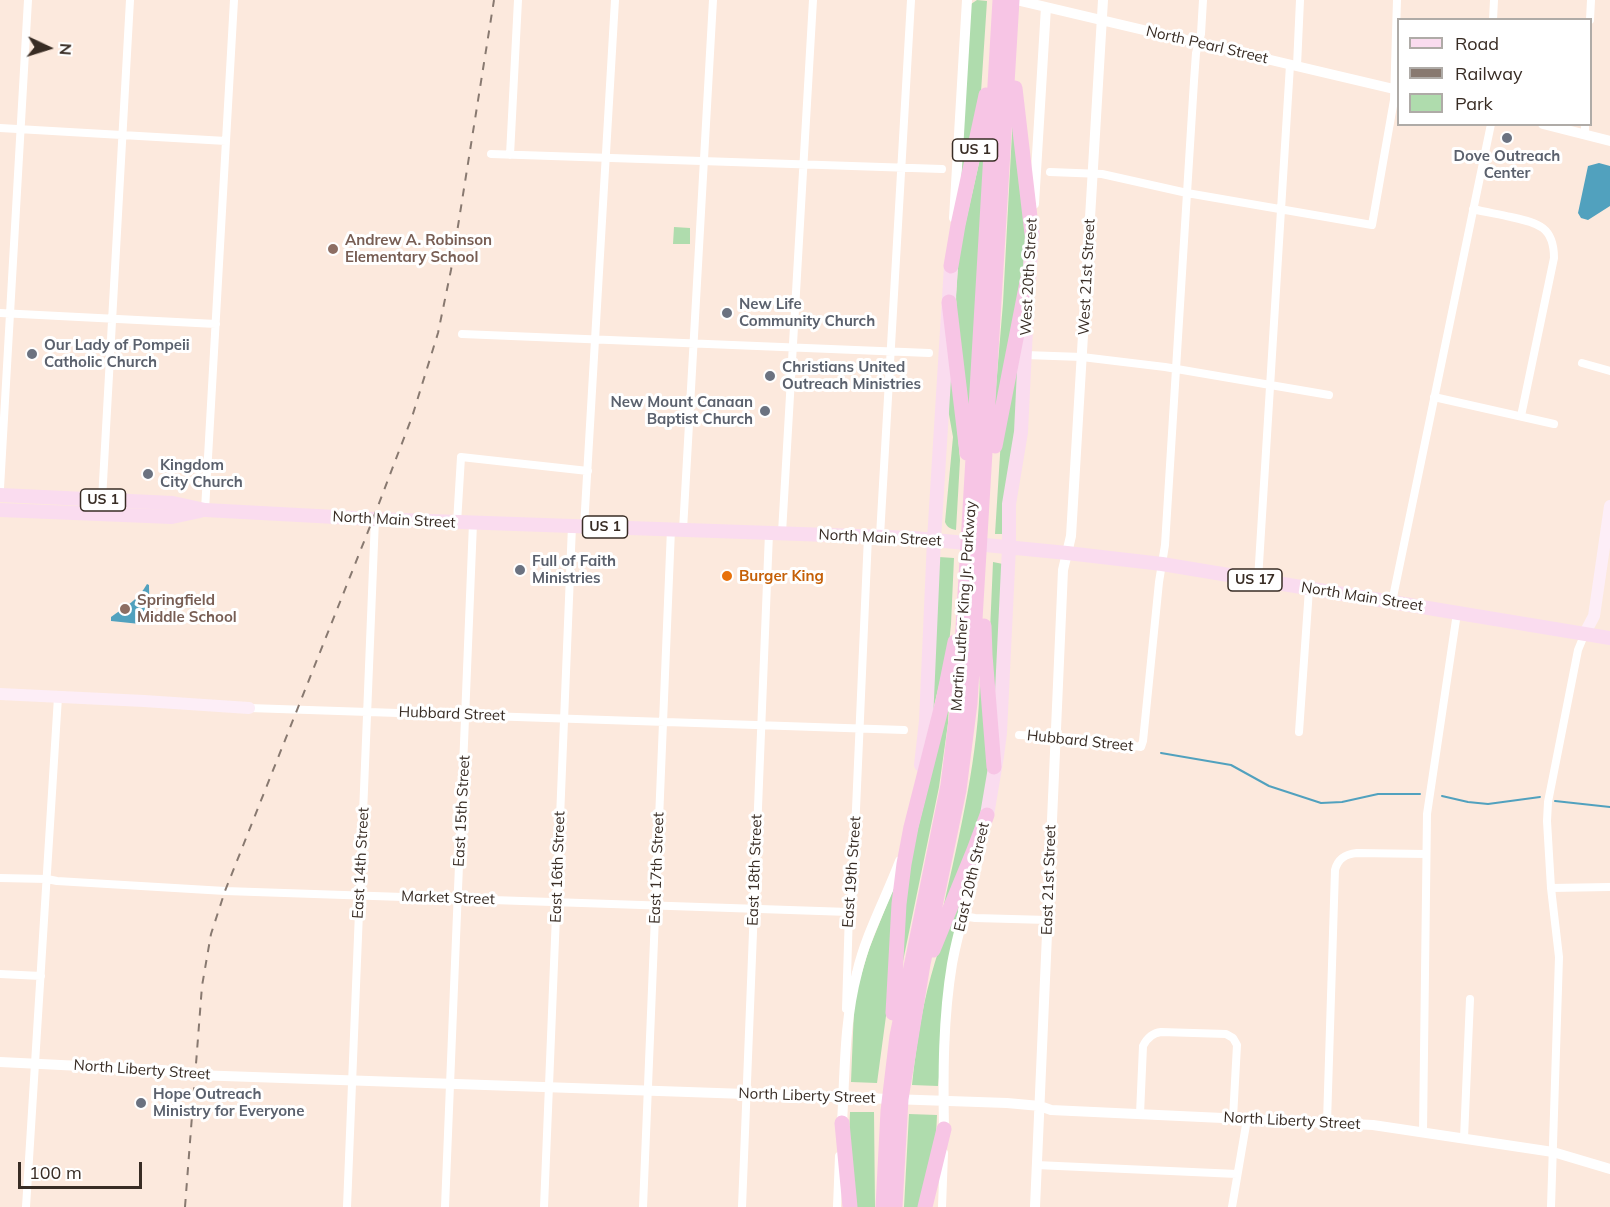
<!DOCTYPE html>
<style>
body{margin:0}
#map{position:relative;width:1610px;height:1207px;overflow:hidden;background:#fce9dd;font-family:Mulish,sans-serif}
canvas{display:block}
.legend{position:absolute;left:1397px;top:18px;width:195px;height:108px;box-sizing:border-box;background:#fff;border:2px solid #afaba7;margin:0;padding:8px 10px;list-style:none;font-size:18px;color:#382c24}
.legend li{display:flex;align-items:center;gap:12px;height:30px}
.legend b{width:30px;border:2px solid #afaba7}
.north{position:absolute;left:18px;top:18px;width:60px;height:60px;-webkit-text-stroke:4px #fff;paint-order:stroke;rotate:94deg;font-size:16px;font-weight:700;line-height:24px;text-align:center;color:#382c24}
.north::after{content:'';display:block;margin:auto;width:21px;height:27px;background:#382c24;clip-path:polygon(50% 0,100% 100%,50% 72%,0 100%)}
.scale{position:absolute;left:18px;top:1162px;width:124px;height:27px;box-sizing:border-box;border:3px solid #382c24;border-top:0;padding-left:8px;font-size:18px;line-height:21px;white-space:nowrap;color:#382c24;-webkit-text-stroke:4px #fff;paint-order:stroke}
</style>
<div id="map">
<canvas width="1610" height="1207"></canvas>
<ul class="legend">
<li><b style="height:8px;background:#fadcef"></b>Road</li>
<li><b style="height:8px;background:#887970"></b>Railway</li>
<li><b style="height:16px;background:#afdcad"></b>Park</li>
</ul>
<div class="north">N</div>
<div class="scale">100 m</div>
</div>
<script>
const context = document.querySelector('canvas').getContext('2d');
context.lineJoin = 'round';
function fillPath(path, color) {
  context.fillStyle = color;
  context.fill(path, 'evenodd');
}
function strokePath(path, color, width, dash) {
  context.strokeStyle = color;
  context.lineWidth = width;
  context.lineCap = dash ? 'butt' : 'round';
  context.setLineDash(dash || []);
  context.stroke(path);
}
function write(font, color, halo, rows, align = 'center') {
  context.font = font + ' Mulish,sans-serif';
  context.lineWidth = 6;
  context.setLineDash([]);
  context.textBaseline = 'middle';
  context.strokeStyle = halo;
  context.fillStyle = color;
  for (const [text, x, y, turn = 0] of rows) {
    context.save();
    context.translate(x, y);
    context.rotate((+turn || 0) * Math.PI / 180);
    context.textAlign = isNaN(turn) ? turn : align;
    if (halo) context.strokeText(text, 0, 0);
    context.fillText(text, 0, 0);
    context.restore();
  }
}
fillPath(new Path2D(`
 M977,0L987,1L981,92L959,207L971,4Z
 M1013,114L1026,237L1024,280L993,423L1003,303Z
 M986,132L968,440L957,317L956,295L959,252Z
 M674,227L690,228V244H673Z
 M950,339L960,460L956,530C950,529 947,527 945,522L953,437L948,409Z
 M1020,341V398L1003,534H995L1001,439Z
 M939,557L954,558L951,624L949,644L928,731Z
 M993,562L1003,564L996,729L990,631Z
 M980,676L988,758V775L982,816L943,909C960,832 979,755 980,676Z
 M949,702L948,723L939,787L902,966L906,877Z
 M970,868L955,935L938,1086L912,1085C916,1048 921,1012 931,976C941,939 956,904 970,868Z
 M896,882L886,1016L877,1083L851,1082L854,1009L856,992L869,949Z
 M850,1112H874L875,1207H854L849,1140Z
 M909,1114L937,1115L936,1136L921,1207H904Z`), '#afdcad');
fillPath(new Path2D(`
 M1599,163L1610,166V206L1588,220L1581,218L1578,213L1588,166Z
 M147,584L149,585C149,599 152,615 140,624L111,621V617C125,607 139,599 147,584Z`), '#51a1be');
strokePath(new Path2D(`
 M1161,753L1231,765L1269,786L1321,803L1342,802L1378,794H1420
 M1442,796L1468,802L1488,804L1540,797
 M1555,801L1610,807`), '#51a1be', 2);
strokePath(new Path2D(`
 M1493,20L1494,0
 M1590,20L1591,0
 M1297,66L1300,0
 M0,128L226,141
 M1585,134V124
 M491,154L942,169
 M510,155L518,0
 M1050,172L1102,174L1187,193L1372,225L1394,100L1397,0
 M1473,209C1485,212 1498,214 1511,217C1537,223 1554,226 1554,258L1521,416
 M0,313L216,324
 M462,334L929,353
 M1025,355L1082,357L1165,367L1329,395
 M1582,363L1610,371
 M1434,397L1554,424
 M0,488L28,0
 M102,500L130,0
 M205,510L234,0
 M457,523L461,457L588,471
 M584,527L615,0
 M683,530L713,0
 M782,533L813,0
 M880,536L911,0
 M1258,580L1290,65
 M1392,602L1491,124
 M249,708L904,730
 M1299,732L1309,589
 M1019,735L1076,738L1141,747L1143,741L1159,582L1165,545L1194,81L1196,53L1201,34L1203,0
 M0,878L47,879L57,881L225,891L849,912
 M1551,888L1610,887
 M963,916L975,918L1048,920
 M0,974L41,976
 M846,1009L849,912L852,900L868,536
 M1140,1114L1143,1046C1147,1038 1152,1033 1161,1032L1226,1034L1233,1038L1237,1045L1233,1118
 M1327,1122L1335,870C1338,858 1346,854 1357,853L1426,854
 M1423,1132L1427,814L1457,613
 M1464,1138L1470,999
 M1036,1165L1237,1174
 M26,1207L58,697
 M347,1207L375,519
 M445,1207L473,523
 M544,1207L572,526
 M643,1207L671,529
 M742,1207L769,533
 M837,1207L839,1156
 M942,1207L944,1153
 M1232,1207L1247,1119
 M1551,1207L1559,957L1551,888L1547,821L1548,802L1578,650L1585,633`), '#fff', 8);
strokePath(new Path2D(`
 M1016,0L1398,90
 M1543,124L1610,141
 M1034,204L1046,7
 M954,218L967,0
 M0,1062L162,1070L195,1075L1007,1103L1040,1106L1051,1110L1373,1125L1553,1152L1610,1169
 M842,1123C845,1073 844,1022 857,973C866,934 886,898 900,861
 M944,1129C943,1074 943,1018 952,964C959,925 972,887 981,848
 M1035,1207L1063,570L1071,536L1103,0`), '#fff', 10);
strokePath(new Path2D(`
 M1585,633L1594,616L1610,506
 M0,694L144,701L249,708`), '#fdeef7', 12);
strokePath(new Path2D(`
 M1029,283L1032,234
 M0,495L173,503L205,510L373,519L914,538L1067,553L1162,564L1610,638
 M0,510L172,517L200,511
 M921,765L926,721L934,540L951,266
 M987,815L997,756L1000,733L1009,547V504L1021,432L1027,308`), '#fadcef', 14);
strokePath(new Path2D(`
 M1015,88L1032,234
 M951,266L958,225L986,95
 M949,302L967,453
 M995,446L1029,272
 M984,626L985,655L994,767
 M933,950L974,850L987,815
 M893,1013L899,904L904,864L911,827L943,701L955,642
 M842,1123L850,1207
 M883,1207L888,1111L897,1036L948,785L959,696L1000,0
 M895,1207L901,1099L923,964L959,790L970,703L1012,0
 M925,1207L944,1129`), '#f7c5e5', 15);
strokePath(new Path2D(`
 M185,1207L202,986L211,934L225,891L373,519L412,417L438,333L451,270L494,0`), '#887970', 2, [8, 8]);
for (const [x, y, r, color] of [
 [1507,138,6,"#6b7280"],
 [333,249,6,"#8d6e63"],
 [727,313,6,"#6b7280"],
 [32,354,6,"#6b7280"],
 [770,376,6,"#6b7280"],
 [765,411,6,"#6b7280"],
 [148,474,6,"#6b7280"],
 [520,570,6,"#6b7280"],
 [727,576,6,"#e8710a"],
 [125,609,6,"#8d6e63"],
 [141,1103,6,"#6b7280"]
]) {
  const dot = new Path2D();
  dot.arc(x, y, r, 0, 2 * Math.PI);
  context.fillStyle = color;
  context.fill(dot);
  strokePath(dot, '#fff', 2);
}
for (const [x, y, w] of [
 [975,150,45],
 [103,500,45],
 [605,527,45],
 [1255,580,54]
]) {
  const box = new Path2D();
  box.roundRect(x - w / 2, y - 11, w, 22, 4.5);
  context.fillStyle = '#fff';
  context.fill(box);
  strokePath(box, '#382c24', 1.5);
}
write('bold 14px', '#382c24', null, [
 ["US 1",975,150],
 ["US 1",103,500],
 ["US 1",605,527],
 ["US 17",1255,580]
]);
write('15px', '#382c24', '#fff', [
 ["North Pearl Street",1207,45,13],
 ["West 20th Street",1029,277,-87],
 ["West 21st Street",1087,277,-87],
 ["North Main Street",394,520,3],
 ["North Main Street",880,538,3],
 ["North Main Street",1362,597,9],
 ["Martin Luther King Jr. Parkway",964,606,-86],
 ["Hubbard Street",452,714,2],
 ["Hubbard Street",1080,741,6],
 ["East 15th Street",462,811,-87],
 ["East 14th Street",361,863,-87],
 ["East 16th Street",558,867,-88],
 ["East 17th Street",657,868,-88],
 ["East 18th Street",755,870,-88],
 ["East 19th Street",852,872,-86],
 ["East 20th Street",972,877,-77],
 ["East 21st Street",1049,880,-88],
 ["Market Street",448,898,2],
 ["North Liberty Street",142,1070,4],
 ["North Liberty Street",807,1096,2],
 ["North Liberty Street",1292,1121,3]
]);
write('bold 15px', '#5b616d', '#fff', [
 ["Dove Outreach",1507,156,"center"],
 ["Center",1507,173,"center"],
 ["New Life",739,304],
 ["Community Church",739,321],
 ["Our Lady of Pompeii",44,345],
 ["Catholic Church",44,362],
 ["Christians United",782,367],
 ["Outreach Ministries",782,384],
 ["New Mount Canaan",753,402,"right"],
 ["Baptist Church",753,419,"right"],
 ["Kingdom",160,465],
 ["City Church",160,482],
 ["Full of Faith",532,561],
 ["Ministries",532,578],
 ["Hope Outreach",153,1094],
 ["Ministry for Everyone",153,1111]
], 'left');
write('bold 15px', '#785e54', '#fff', [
 ["Andrew A. Robinson",345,240],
 ["Elementary School",345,257],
 ["Springfield",137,600],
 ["Middle School",137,617]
], 'left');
write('bold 15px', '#c56008', '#fff', [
 ["Burger King",739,576]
], 'left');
</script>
